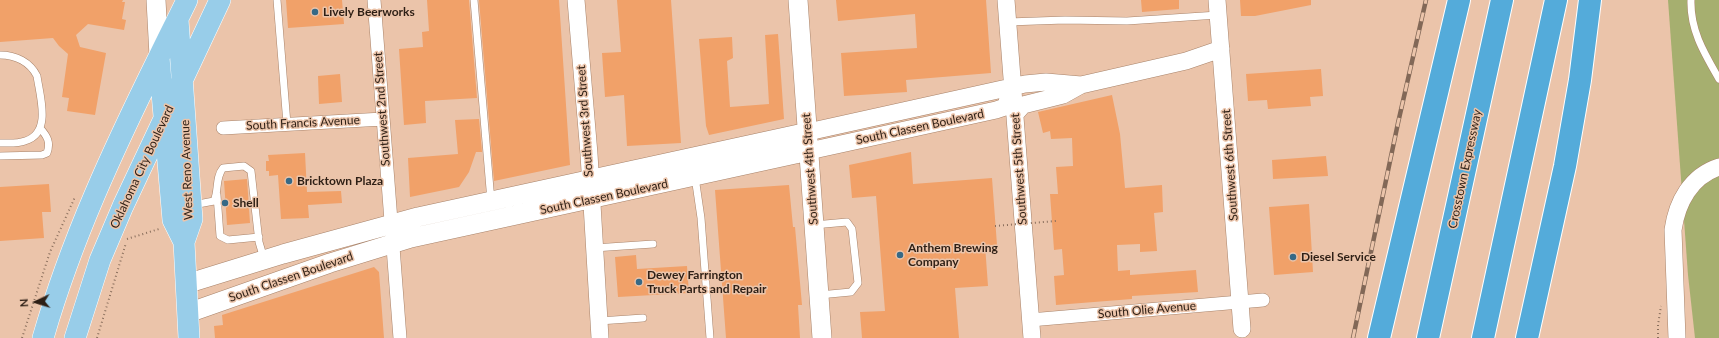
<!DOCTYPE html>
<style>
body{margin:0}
#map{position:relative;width:1719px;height:338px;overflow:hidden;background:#ebc4aa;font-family:Lato,sans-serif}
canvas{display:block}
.north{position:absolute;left:16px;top:282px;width:40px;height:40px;-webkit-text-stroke:3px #ebc4aa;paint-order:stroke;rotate:266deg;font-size:11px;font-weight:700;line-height:16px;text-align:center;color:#2e1f15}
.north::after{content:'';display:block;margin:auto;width:14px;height:18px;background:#2e1f15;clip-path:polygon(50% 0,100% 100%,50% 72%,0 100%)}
</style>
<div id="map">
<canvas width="1719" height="338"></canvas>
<div class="north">N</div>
</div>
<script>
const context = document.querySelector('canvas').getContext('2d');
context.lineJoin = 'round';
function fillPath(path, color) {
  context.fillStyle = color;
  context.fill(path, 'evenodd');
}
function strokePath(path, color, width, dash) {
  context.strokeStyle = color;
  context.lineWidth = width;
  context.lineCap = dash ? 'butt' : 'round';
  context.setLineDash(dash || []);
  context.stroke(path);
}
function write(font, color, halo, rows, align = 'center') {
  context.font = font + ' Lato,sans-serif';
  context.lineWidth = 3;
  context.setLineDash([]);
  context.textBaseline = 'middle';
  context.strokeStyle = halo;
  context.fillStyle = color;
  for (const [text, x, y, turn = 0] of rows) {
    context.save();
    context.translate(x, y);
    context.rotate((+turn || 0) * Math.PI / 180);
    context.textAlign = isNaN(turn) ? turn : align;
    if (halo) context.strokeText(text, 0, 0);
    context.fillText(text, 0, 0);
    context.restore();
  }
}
fillPath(new Path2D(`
 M1668,0H1719V338H1695L1688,275Z`), '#a6af6f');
fillPath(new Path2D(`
 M0,0H123L122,2H125L122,19L126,20L124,30L88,24L76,35L80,47L106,53L95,115L67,111L69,98L62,97L68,54L59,46L53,38L0,42Z
 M286,0H342L344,24L288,28Z
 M427,0H469L477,98L425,101L426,123L404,125L399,49L423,47L422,32L429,31Z
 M479,0H559L570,165L494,181Z
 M617,0H671L681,143L627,146L624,95L605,97L602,53L621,52Z
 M836,0H986L991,73L906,80L907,92L844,96L841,53L917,48L915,14L838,21Z
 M1141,0H1179V9L1142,12Z
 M1240,0H1311V5L1255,16H1241Z
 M778,34L784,119L709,135L706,126L699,39L732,37L733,58L727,61L730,107L769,104L765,35Z
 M1321,69L1323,96L1310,97L1311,106L1268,109L1267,100L1248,101L1246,74Z
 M340,74L342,102L319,104L318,76Z
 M1112,95L1120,134L1125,188L1162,185L1163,212L1154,213L1157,251L1140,252V244L1117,245L1118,271L1130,270V275L1196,270L1198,292L1132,296V299L1056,305L1054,276L1064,275L1062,249L1054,250L1050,194H1058L1056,167L1073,166L1072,138L1051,139L1050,131L1043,133L1038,112Z
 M479,119L482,152H476L469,172L459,187L410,197L408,158L458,154L455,120Z
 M911,152L913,184L992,178L997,245H985L988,286L955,288L959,338H862L860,312L885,311L876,196L852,198L849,165Z
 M305,153L307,192L341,191L342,203L308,205L309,218L281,219L278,175L269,176V171H266V161H269L268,155Z
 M1326,156L1328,176L1273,179L1272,160Z
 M247,179L250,223L227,225L224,181Z
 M49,184L51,212H42L44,238L0,241V187Z
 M789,185L793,227H795L802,305H798L800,338H726L715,190Z
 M1309,204L1313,272L1274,275L1269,207Z
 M636,255L637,269L687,266L689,293L618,297L615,257Z
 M374,267L379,272L384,338H215L214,326L223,325L222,315Z`), '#f1a169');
const service = new Path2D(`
 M277,0L287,124
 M474,0L491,201
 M1691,0C1690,30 1704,53 1719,79
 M1008,22L1065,20L1127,21L1218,15
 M0,55C16,55 30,62 37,76C40,97 52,133 25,141C17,144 8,143 0,143
 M0,156L42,155L47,153C51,142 47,136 40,128
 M695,177L701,218L710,338
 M217,195L220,236L228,240L259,237
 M193,205L214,201C219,190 215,178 223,168L244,166L251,171L259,242L264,259
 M814,225L847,222L852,229L858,283L851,292L819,295
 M594,248L653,244
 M599,321L643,318`);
const minor = new Path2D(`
 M374,0L400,338
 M223,128L383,119
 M1030,320L1263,300`);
const tertiary = new Path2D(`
 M576,0L589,154L600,338
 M1006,0L1032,338
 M1217,0L1242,329
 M1015,114L1023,105L1063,95L1081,85L1186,61L1221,49
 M808,132L1025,84L1046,82L1081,85
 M809,151L996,110L1005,107L1013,88
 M1677,338L1673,230C1677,202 1691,176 1719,167`);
const secondary = new Path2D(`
 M156,0L159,56
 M798,0L822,338
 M186,284L283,254L418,217L808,132
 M188,313L330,263L411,238L809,151`);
const primary = new Path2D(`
 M178,20L192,219L184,242L189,338
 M159,58L173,220L184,242
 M43,338C71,240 114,148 159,57C168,38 178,19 187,0
 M75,338L100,260L123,206L220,0`);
const motorway = new Path2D(`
 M1379,338L1459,0
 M1428,338L1502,0
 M1483,338L1556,0
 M1527,338L1565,166L1580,80L1590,0`);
strokePath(service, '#a8836a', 8);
strokePath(minor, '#a8836a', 14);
strokePath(tertiary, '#a8836a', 18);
strokePath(secondary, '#a8836a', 20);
strokePath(primary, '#fff', 22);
strokePath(motorway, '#fff', 24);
strokePath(new Path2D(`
 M127,239L159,229
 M22,338L50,252L75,197
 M97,338L126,243
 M1658,338V325L1661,306`), '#8a6f5d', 2, [1, 3]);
strokePath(service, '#fff', 7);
strokePath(minor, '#fff', 13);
strokePath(tertiary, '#fff', 17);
strokePath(secondary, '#fff', 19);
strokePath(primary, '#98cde9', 21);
strokePath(motorway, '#54abda', 22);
const rail = new Path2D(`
 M1353,338L1398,123L1426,0`);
strokePath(rail, '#826857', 4.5);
strokePath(rail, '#ebc4aa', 3, [9]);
strokePath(new Path2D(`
 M995,226L1056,221`), '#8a6f5d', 2, [1, 3]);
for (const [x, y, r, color] of [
 [315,12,4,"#366986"],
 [289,181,4,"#366986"],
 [225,203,4,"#366986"],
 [900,255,4,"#366986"],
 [1293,257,4,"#366986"],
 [639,282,4,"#366986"]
]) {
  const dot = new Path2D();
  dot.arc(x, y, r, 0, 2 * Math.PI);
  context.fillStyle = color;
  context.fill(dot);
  strokePath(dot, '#ebc4aa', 1.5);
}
write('bold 12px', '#2e1f15', '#ebc4aa', [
 ["Lively Beerworks",323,12],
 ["Bricktown Plaza",297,181],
 ["Shell",233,203],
 ["Anthem Brewing",908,248],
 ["Company",908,262],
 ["Diesel Service",1301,257],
 ["Dewey Farrington",647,275],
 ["Truck Parts and Repair",647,289]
], 'left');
write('12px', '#2e1f15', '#ebc4aa', [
 ["Southwest 2nd Street",382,109,-94],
 ["Southwest 3rd Street",585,121,-94],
 ["South Francis Avenue",303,123,-3],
 ["South Classen Boulevard",920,127,-12],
 ["Southwest 6th Street",1230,165,-94],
 ["Oklahoma City Boulevard",142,167,-65],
 ["Southwest 4th Street",810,169,-94],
 ["Southwest 5th Street",1019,169,-94],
 ["Crosstown Expressway",1465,169,-78],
 ["West Reno Avenue",187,170,-92],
 ["South Classen Boulevard",604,197,-12],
 ["South Classen Boulevard",291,277,-19],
 ["South Olie Avenue",1147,310,-5]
]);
</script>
